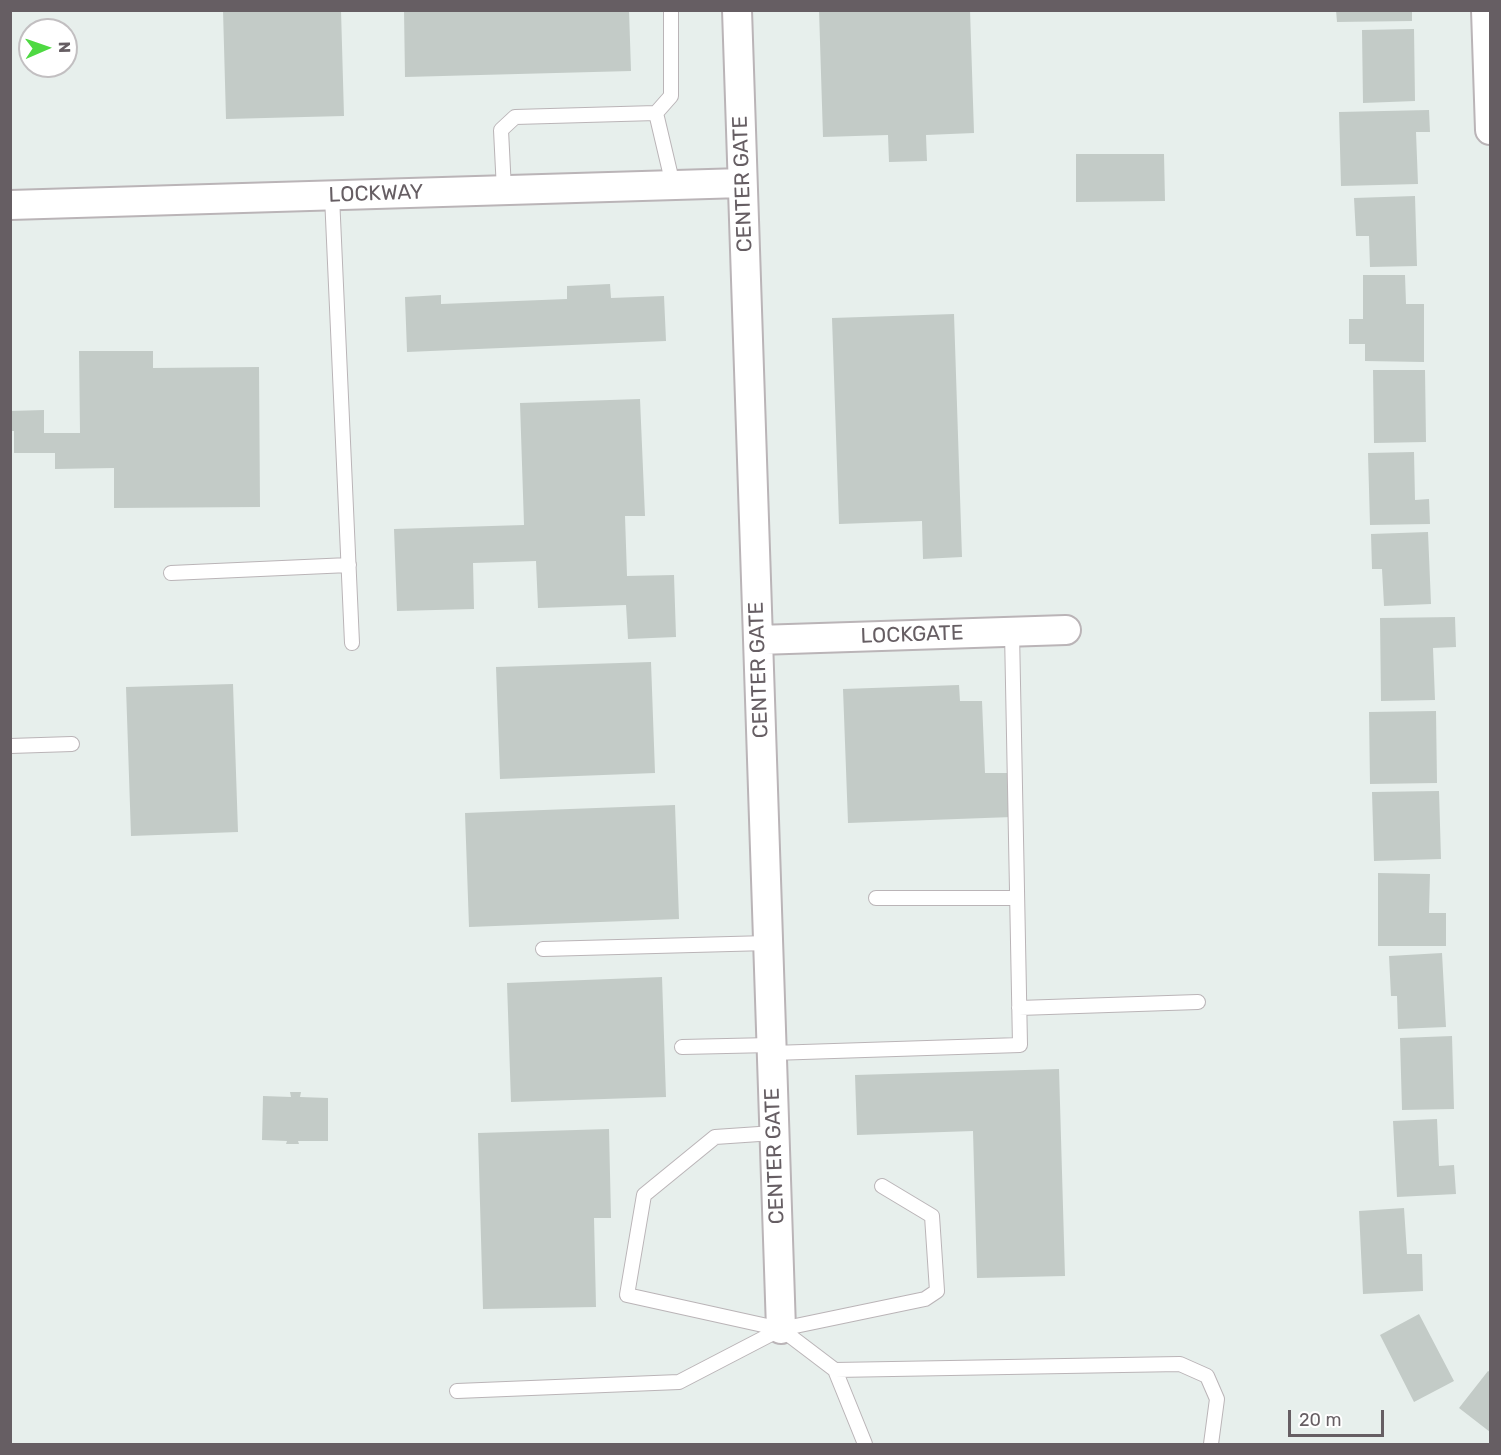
<!DOCTYPE html>
<style>
body{margin:0}
#map{position:relative;width:1501px;height:1455px;overflow:hidden;background:#e7efec;font-family:Rubik,sans-serif}
canvas{display:block}
.frame{position:absolute;inset:0;border:12px solid #665e63;pointer-events:none}
.north{position:absolute;left:18px;top:18px;width:60px;height:60px;box-sizing:border-box;background:#fff;border:2px solid #c2bfc1;border-radius:50%;rotate:88deg;font-size:16px;font-weight:700;line-height:24px;text-align:center;color:#665e63}
.north::after{content:'';display:block;margin:auto;width:21px;height:27px;background:#4ed942;clip-path:polygon(50% 0,100% 100%,50% 72%,0 100%)}
.scale{position:absolute;left:1288px;top:1410px;width:96px;height:27px;box-sizing:border-box;border:3px solid #665e63;border-top:0;padding-left:8px;font-size:18px;line-height:21px;white-space:nowrap;color:#665e63;-webkit-text-stroke:4px #fff;paint-order:stroke}
</style>
<div id="map">
<canvas width="1501" height="1455"></canvas>
<div class="frame"></div>
<div class="north">N</div>
<div class="scale">20 m</div>
</div>
<script>
const context = document.querySelector('canvas').getContext('2d');
context.lineJoin = 'round';
function fillPath(path, color) {
  context.fillStyle = color;
  context.fill(path, 'evenodd');
}
function strokePath(path, color, width, dash) {
  context.strokeStyle = color;
  context.lineWidth = width;
  context.lineCap = dash ? 'butt' : 'round';
  context.setLineDash(dash || []);
  context.stroke(path);
}
function write(font, color, halo, rows, align = 'center') {
  context.font = font + ' Rubik,sans-serif';
  context.lineWidth = 4.5;
  context.setLineDash([]);
  context.textBaseline = 'middle';
  context.strokeStyle = halo;
  context.fillStyle = color;
  for (const [text, x, y, turn = 0] of rows) {
    context.save();
    context.translate(x, y);
    context.rotate((+turn || 0) * Math.PI / 180);
    context.textAlign = isNaN(turn) ? turn : align;
    if (halo) context.strokeText(text, 0, 0);
    context.fillText(text, 0, 0);
    context.restore();
  }
}
fillPath(new Path2D(`
 M223,10H341L344,116L226,119Z
 M404,10H629L631,71L405,77Z
 M819,10H970L974,133L926,135L927,161L889,162L888,135L823,137Z
 M1336,10H1412V21L1337,22Z
 M1414,29L1415,101L1363,103L1362,30Z
 M1429,110L1430,132H1416L1418,184L1341,186L1339,112Z
 M1076,154H1164L1165,201L1076,202Z
 M1415,196L1417,266L1370,267L1369,236H1356L1354,198Z
 M1363,275H1405L1406,304H1424V362L1365,361V344H1349V319H1363Z
 M610,284L611,298L664,296L666,341L407,352L405,297L441,295V304L567,299V286Z
 M954,314L962,557L923,559L922,521L839,524L832,318Z
 M79,351H153V368L259,367L260,507L114,508V468L55,469V453H14V431H10V411L44,410V433H80Z
 M1373,370H1425L1426,442L1374,443Z
 M640,399L645,516H625L627,576L674,575L676,637L628,639L626,605L538,608L536,561L473,563L474,609L397,611L394,529L524,525L520,403Z
 M1414,452L1415,500L1429,499L1430,524L1370,525L1368,453Z
 M1428,532L1431,604L1384,606L1382,569H1372L1371,534Z
 M1455,617L1456,647L1433,648L1435,700L1381,701L1380,618Z
 M651,662L655,773L500,779L496,667Z
 M233,684L238,832L131,836L126,687Z
 M959,685L960,701H982L985,773H1011L1012,817L848,823L843,689Z
 M1436,711L1437,783L1370,784L1369,712Z
 M1439,791L1441,859L1374,861L1372,792Z
 M675,805L679,919L469,927L465,813Z
 M1378,873L1430,874L1429,913H1446V946H1378Z
 M1442,953L1446,1027L1398,1029L1397,996H1391L1389,956Z
 M662,977L666,1097L511,1102L507,983Z
 M1452,1036L1454,1109L1402,1110L1400,1038Z
 M1059,1069L1065,1276L977,1278L973,1131L857,1135L855,1075Z
 M290,1092H301L300,1097L328,1098V1141H298L299,1144H286L287,1141L262,1140L263,1096L291,1097Z
 M1437,1119L1439,1166L1454,1165L1456,1194L1397,1197L1393,1121Z
 M609,1129L611,1218H594L596,1307L483,1309L478,1133Z
 M1404,1208L1407,1254H1422L1423,1291L1363,1294L1359,1211Z
 M1419,1314L1454,1381L1414,1402L1380,1335Z
 M1488,1371L1490,1372V1432L1459,1408Z`), '#c3cbc7');
const service = new Path2D(`
 M656,113L673,185
 M504,190L501,130L515,117L656,113L671,96V10
 M332,196L352,643
 M171,573L349,565
 M10,746L72,744
 M876,898H1017
 M543,949L768,943
 M1019,1008L1198,1002
 M682,1047L771,1045
 M772,1053L1020,1045L1012,632
 M774,1133L715,1137L644,1195L627,1295L781,1329L835,1370L865,1444
 M835,1370L1180,1364L1207,1376L1217,1399L1211,1444
 M457,1391L679,1382L781,1329L925,1299L937,1291L932,1216L882,1186`);
const minor = new Path2D(`
 M737,10L781,1329
 M1486,10L1490,130
 M10,205L742,183
 M758,640L1066,630`);
strokePath(service, '#bab4b7', 16);
strokePath(minor, '#bab4b7', 32);
strokePath(service, '#fff', 14);
strokePath(minor, '#fff', 28);
write('21px', '#665e63', '#fff', [
 ["CENTER GATE",743,184,-92],
 ["LOCKWAY",376,194,-2],
 ["LOCKGATE",912,635,-2],
 ["CENTER GATE",759,670,-92],
 ["CENTER GATE",775,1156,-92]
]);
</script>
